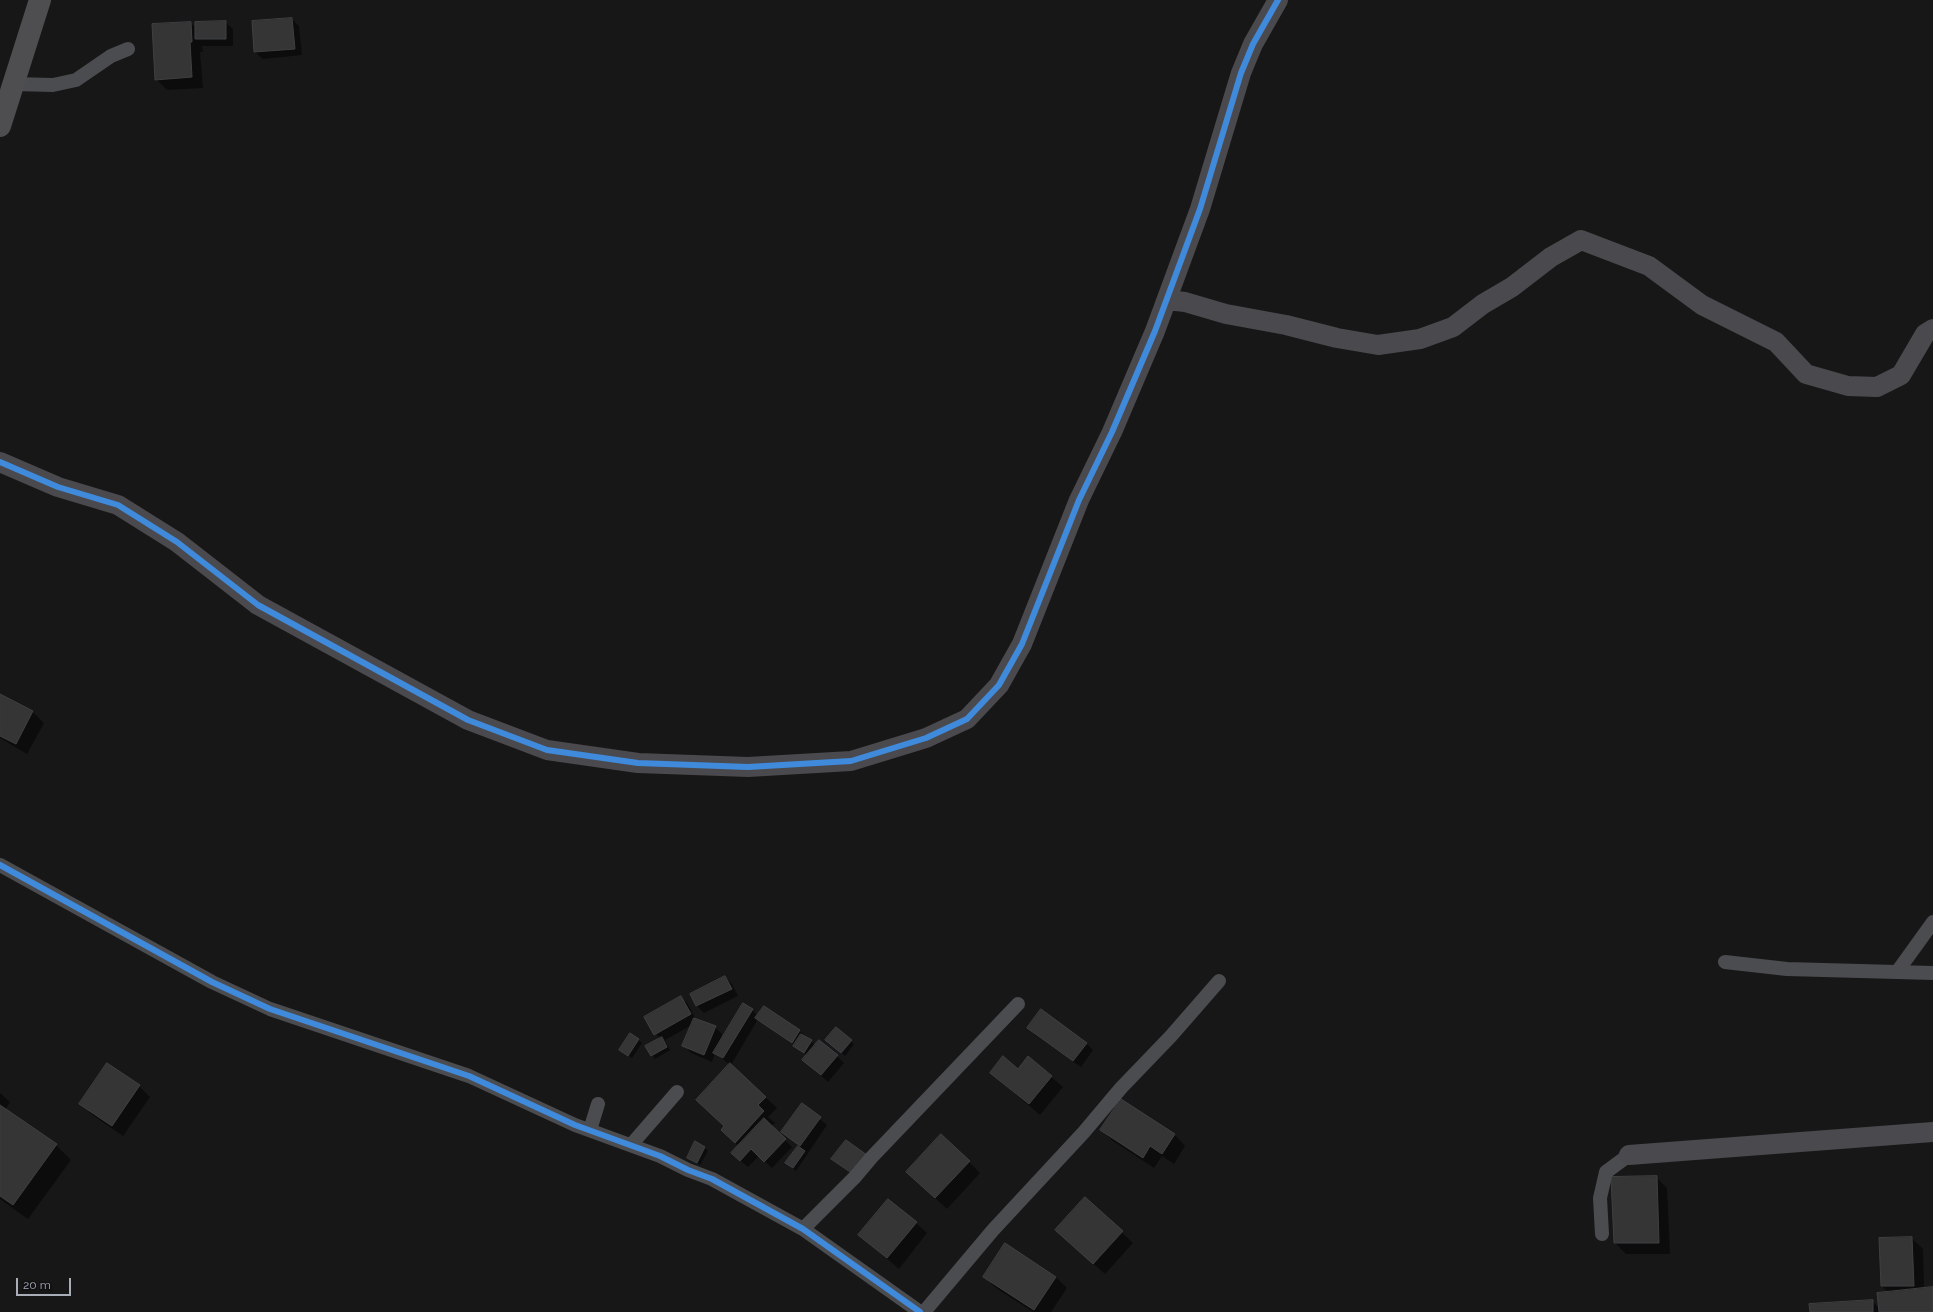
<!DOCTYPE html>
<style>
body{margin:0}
#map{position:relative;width:1933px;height:1312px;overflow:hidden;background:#171717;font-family:Raleway,sans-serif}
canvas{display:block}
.scale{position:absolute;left:16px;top:1278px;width:55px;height:18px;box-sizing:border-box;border:2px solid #a8adb8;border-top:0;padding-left:5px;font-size:12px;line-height:14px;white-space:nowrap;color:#a8adb8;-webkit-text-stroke:3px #111113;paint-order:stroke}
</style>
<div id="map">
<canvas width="1933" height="1312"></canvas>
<div class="scale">20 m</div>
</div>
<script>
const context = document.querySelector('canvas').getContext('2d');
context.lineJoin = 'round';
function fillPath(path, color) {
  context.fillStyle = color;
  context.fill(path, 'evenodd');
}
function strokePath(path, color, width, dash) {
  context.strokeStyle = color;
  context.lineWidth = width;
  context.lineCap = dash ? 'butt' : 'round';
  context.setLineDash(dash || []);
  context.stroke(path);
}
fillPath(new Path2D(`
 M292,19L299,26L302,55L263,59L255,52Z
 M225,22L233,29V46H202L203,52H200L203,88L167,90L156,79L191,23L196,28Z
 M0,695L33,712L44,723L27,754L0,738Z
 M725,977L732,984L738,996L704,1013L697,1006L691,994Z
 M680,997L688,1004L696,1020L715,1027L722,1034L721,1041L752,1010L758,1016L764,1007L800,1031L815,1045L837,1056L844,1063L828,1082L804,1060L807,1055L758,1019L731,1065L777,1108L768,1117L775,1123L771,1126L792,1147L772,1168L759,1156L748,1167L740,1160L739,1146L733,1141L725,1126L730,1065L715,1053L712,1062L691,1053L684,1046L692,1025L665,1040L670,1050L655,1059L652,1055L660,1039L645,1017Z
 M1028,1028L1086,1043L1093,1050L1081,1067L1035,1035Z
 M638,1039L642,1043L632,1058L620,1050Z
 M851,1041L854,1044L845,1056L830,1043Z
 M1028,1057L1063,1087L1040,1115L991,1073L1018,1070Z
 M139,1086L150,1097L123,1136L91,1114L80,1103Z
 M0,1093L10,1102L5,1110L56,1145L71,1160L28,1219L0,1199Z
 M1121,1100L1175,1135L1185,1146L1174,1164L1162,1156L1154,1168L1113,1141L1102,1130Z
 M802,1105L827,1125L796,1171L787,1163L799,1146L782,1132Z
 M846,1141L860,1181L833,1159Z
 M705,1147L708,1151L700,1165L688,1158Z
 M969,1162L980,1173L947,1209L918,1182Z
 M1656,1177L1667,1188L1670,1254H1626L1615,1243L1612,1178Z
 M1085,1198L1133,1243L1105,1274L1067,1241Z
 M916,1223L927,1233L899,1269L860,1235Z
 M1912,1238L1923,1249L1924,1289L1933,1288V1312H1811L1872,1301L1880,1309L1889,1293L1882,1286L1880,1239Z
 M1006,1245L1056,1277L1067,1288L1051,1312H1033L996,1288L985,1277Z`), '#0007');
const building = new Path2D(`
 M292,18L295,49L254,52L252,21Z
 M226,21V39H195V22Z
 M191,22L192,42H190L192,77L155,80L152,24Z
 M0,694L33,711L16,744L0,736Z
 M725,976L732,989L696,1006L690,994Z
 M681,996L691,1014L654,1035L644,1017Z
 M743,1003L753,1009L723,1058L713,1053Z
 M764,1006L800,1030L792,1043L755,1018Z
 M1041,1009L1087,1043L1073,1061L1027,1028Z
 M694,1018L716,1026L704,1055L682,1046Z
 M836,1027L852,1040L841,1053L825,1040Z
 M630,1033L639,1039L628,1056L619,1050Z
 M801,1034L812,1040L804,1053L793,1046Z
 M662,1037L667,1047L651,1056L645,1046Z
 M819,1040L838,1055L821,1075L802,1060Z
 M1003,1056L1018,1069L1028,1056L1052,1076L1029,1104L990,1073Z
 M107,1063L140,1085L112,1126L79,1104Z
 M730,1063L766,1097L758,1105L764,1111L735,1143L721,1130L724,1126L696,1100Z
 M1121,1099L1175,1134L1162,1154L1150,1146L1143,1158L1100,1130Z
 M802,1103L821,1117L800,1146L781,1132Z
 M0,1105L57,1144L13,1205L0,1196Z
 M764,1118L786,1139L764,1162L751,1149L740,1161L731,1153Z
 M941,1134L970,1161L935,1198L906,1172Z
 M846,1140L867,1155L853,1174L831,1159Z
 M695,1141L705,1147L697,1163L687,1158Z
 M798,1146L805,1151L793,1168L785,1163Z
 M1657,1176L1659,1243H1614L1611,1177Z
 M1085,1197L1123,1231L1093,1264L1055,1230Z
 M888,1199L917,1222L887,1258L858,1235Z
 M1912,1237L1914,1286H1881L1879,1238Z
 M1005,1243L1056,1277L1034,1310L983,1277Z
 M1933,1287V1312H1879L1877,1293Z
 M1873,1300V1312H1810L1809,1304Z`);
fillPath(building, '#353536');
strokePath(building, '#3f4043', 1);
strokePath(new Path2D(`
 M13,84L53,85L76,80L111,56L128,49
 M0,865L212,982L270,1009L469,1076L575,1125L660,1156L688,1170L712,1179L803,1229L920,1312
 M1725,962L1787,969L1933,973
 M1897,972L1933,922
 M590,1130L598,1104
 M631,1145L677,1092
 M803,1229L855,1177L871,1158L1018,1004
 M1602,1234L1600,1198L1606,1172L1629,1155
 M924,1312L993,1230L1084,1132L1121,1088L1171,1036L1219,981`), '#4b4c50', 14);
strokePath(new Path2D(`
 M1167,300L1185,302L1226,314L1286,325L1337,338L1378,345L1420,339L1453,327L1483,304L1512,287L1551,257L1581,240L1649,266L1702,305L1776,342L1806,374L1848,386L1877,387L1901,375L1925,334L1933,329
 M0,462L58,487L118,505L177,542L258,605L468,720L547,750L638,763L748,767L851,761L926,738L967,719L999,685L1022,644L1079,500L1112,432L1155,331L1200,209L1241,73L1253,44L1278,0
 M1629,1155L1933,1132`), '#4a4a4e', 20);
strokePath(new Path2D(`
 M0,126L40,0`), '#4e4e51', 22);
strokePath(new Path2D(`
 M0,462L58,487L118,505L177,542L258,605L468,720L547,750L638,763L748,767L851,761L926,738L967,719L999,685L1022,644L1079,500L1112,432L1155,331L1200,209L1241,73L1253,44L1278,0
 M0,865L212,982L270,1009L469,1076L575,1125L660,1156L688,1170L712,1179L803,1229L920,1312`), '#408adc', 6);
</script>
